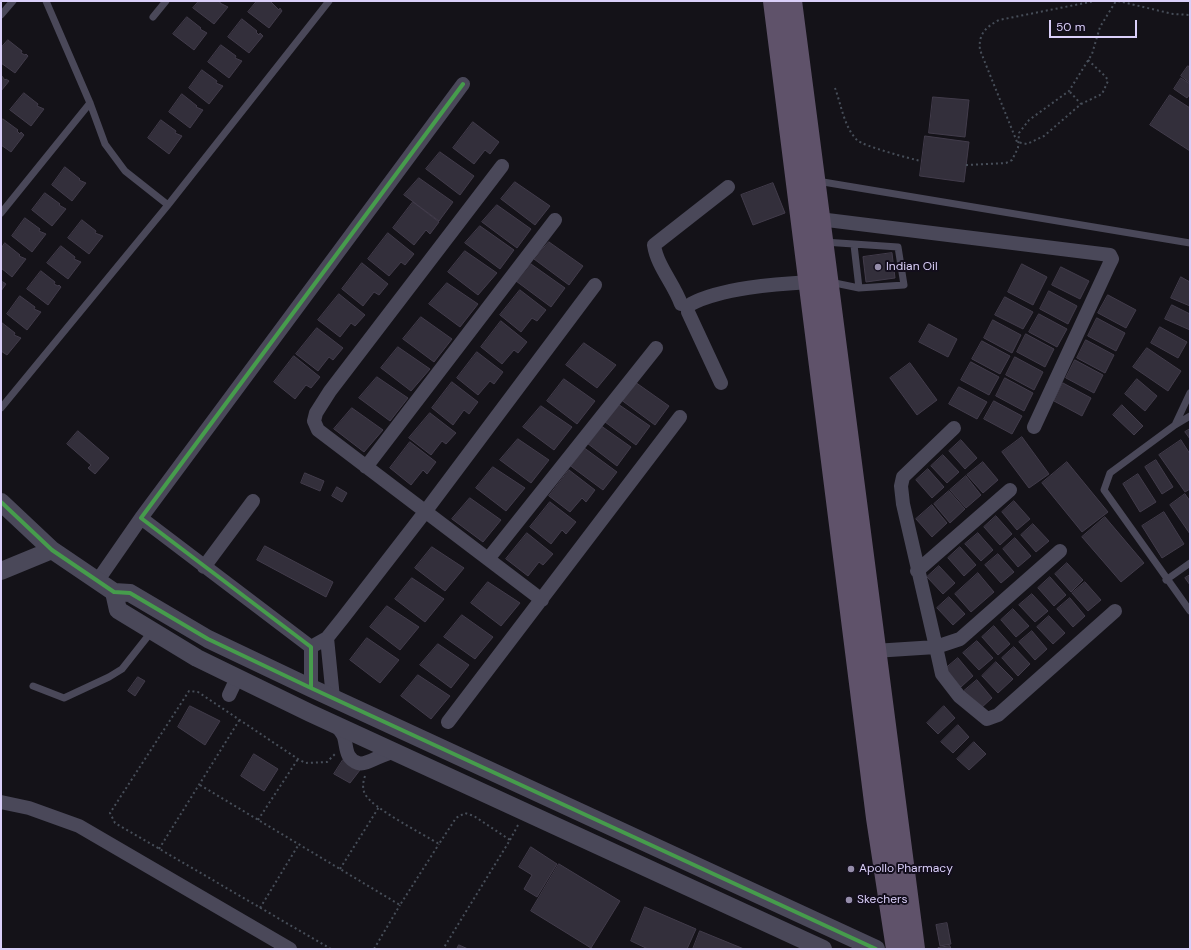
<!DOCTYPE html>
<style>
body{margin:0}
#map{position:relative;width:1191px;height:950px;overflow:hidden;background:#141218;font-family:"DM Sans",sans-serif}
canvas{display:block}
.frame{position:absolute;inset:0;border:2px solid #dacff9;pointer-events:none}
.scale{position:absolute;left:1049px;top:20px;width:88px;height:18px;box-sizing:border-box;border:2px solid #dacff9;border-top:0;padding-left:5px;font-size:12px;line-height:14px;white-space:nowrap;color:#dacff9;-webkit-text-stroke:3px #130e1c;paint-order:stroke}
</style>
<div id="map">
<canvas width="1191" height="950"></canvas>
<div class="frame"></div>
<div class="scale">50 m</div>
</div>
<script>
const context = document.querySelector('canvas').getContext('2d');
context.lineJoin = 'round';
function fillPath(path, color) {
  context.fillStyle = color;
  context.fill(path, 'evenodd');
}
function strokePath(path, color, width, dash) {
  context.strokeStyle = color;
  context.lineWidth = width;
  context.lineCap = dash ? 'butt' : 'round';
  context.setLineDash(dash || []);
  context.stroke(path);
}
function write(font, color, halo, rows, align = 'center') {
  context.font = font + ' "DM Sans",sans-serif';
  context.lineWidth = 4;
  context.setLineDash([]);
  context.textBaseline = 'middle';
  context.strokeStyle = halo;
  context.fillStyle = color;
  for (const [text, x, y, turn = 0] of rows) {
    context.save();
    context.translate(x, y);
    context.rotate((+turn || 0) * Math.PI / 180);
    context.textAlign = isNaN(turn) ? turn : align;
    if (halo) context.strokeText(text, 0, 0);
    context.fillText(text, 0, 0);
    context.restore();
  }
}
const building = new Path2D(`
 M199,1H220V3L228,7L214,24L193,8Z
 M257,1H270L279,10L280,8L282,11L269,28L248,12Z
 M187,17L201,28L200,29L207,33L194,50L173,34Z
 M242,19L257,31L256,32L259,35L260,33L263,36L249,53L228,37Z
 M8,40L22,51L21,53L25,55L26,54L28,56L15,73L1,63V48Z
 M221,45L236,56L235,58L242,61L229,78L208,62Z
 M1188,66L1190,67V83L1181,76Z
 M202,70L217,81L216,83L223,86L209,104L189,88Z
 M1,75L5,80L6,79L9,81L1,91Z
 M1181,78L1190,84V94L1187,98L1174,89Z
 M24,93L38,104L37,106L44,109L31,126L10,110Z
 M182,94L197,106L196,107L203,110L190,128L169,112Z
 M1170,95L1190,108V151L1150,125Z
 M933,97L969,100L965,137L929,133Z
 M3,119L18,130L17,131L20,134L21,132L24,135L11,152L1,145V122Z
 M161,120L176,131L175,133L182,136L169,154L148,138Z
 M473,122L499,142L490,154L485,150L474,164L453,148Z
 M925,136L969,142L964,182L920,176Z
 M440,152L474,176L460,195L426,169Z
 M65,167L80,179L79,180L86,183L72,201L52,185Z
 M419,178L453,202L439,221L404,195Z
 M515,182L550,206L535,225L501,199Z
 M773,183L785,213L753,225L741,195Z
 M45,193L60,204L59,205L66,209L52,226L32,210Z
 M413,202L439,222L430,234L426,230L414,245L393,228Z
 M497,205L531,229L517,248L482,222Z
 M25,218L40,229L39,231L46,234L32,252L12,236Z
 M82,220L96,231L95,233L103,236L89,254L68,238Z
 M480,226L514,250L500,269L465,243Z
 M388,233L414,254L405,265L401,262L389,276L368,259Z
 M549,242L583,266L569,285L534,259Z
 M5,243L20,255L19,256L26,259L12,277L1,268V249Z
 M61,246L75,257L74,259L81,262L68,279L47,263Z
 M465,251L497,273L478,295L448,272Z
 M892,253L895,278L866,282L863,257Z
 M362,263L388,284L379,295L374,292L363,306L342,289Z
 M531,264L565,288L551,307L516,281Z
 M1022,264L1047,277L1033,305L1008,292Z
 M1061,267L1089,281L1080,299L1052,285Z
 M41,271L55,282L54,284L58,286L59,285L61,287L48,305L27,289Z
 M1181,277L1190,282V306L1171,298Z
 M3,282L6,284L1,291V283Z
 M447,283L478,304L460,327L429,304Z
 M520,290L546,310L537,321L532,318L521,332L500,315Z
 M1049,291L1077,306L1068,324L1040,309Z
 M339,294L365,315L355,326L351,323L340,337L318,320Z
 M1108,295L1136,310L1126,328L1098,313Z
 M20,296L35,307L34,309L41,312L27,330L7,314Z
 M1005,297L1033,312L1023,329L995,315Z
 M1172,305L1190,314V330L1165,319Z
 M1039,314L1067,329L1057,347L1029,332Z
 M421,317L452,339L434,362L403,339Z
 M1097,318L1125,333L1116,351L1088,336Z
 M993,320L1021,335L1012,353L984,338Z
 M501,321L527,342L518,353L514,350L502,364L481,347Z
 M1,322L15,333L14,335L21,338L7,355L1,351Z
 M929,324L957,339L948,357L919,342Z
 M1160,327L1187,342L1178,358L1151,343Z
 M317,328L343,348L333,360L329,357L318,371L296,354Z
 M1026,334L1054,349L1045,367L1017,352Z
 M1086,340L1114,355L1105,373L1077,358Z
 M982,341L1010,356L1000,374L972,359Z
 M584,343L616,365L597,388L566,365Z
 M398,347L430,369L411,391L381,368Z
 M1147,348L1181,371L1168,391L1133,367Z
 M477,352L503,372L494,384L490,381L478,395L457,378Z
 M294,356L320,377L311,388L306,385L295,399L274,382Z
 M1015,357L1043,372L1034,390L1006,375Z
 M1075,360L1103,375L1094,393L1066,378Z
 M971,362L999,377L989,395L961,380Z
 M910,363L937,400L917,415L890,378Z
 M377,377L408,398L390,421L359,398Z
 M1005,378L1033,393L1024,411L996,396Z
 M564,379L595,401L577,424L547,401Z
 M1137,379L1157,396L1145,411L1125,394Z
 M452,382L478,402L469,414L464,410L453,425L432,408Z
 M635,382L669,406L655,425L620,399Z
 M1063,383L1091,398L1082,416L1054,401Z
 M959,387L987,402L977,419L949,404Z
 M994,401L1022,416L1012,434L984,419Z
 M615,402L650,426L636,445L601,419Z
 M1122,405L1143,426L1134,435L1113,415Z
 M541,406L572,427L554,450L523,427Z
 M352,408L383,430L364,452L334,429Z
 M430,413L456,433L446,444L442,441L431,455L409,438Z
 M597,423L631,447L617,466L583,440Z
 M1190,429V439L1185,432Z
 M78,431L109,458L95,474L88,468L91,465L67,444Z
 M1022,437L1049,474L1029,488L1002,452Z
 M518,439L549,460L531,483L500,460Z
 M961,440L977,458L965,469L949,451Z
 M1181,440L1190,454V489L1185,492L1159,455Z
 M410,442L436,462L427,474L423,470L411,485L390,468Z
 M583,447L617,472L603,490L568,464Z
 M943,455L959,472L947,483L931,466Z
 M1156,460L1173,487L1162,494L1145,467Z
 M983,462L998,480L983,493L967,475Z
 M1067,462L1108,512L1082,532L1042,483Z
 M493,467L525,488L506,511L476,488Z
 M928,469L944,487L932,498L916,480Z
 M569,470L595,490L586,502L582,498L570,512L549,496Z
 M305,473L324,481L320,491L301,483Z
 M1138,474L1156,502L1140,512L1123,484Z
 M966,476L981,495L966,508L950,490Z
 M337,487L347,493L342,502L332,496Z
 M949,491L965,509L950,523L934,504Z
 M1185,494L1190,501V534L1170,505Z
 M470,498L501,520L483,542L452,519Z
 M1014,501L1030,519L1017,530L1002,512Z
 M550,502L576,522L566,534L562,530L551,544L530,527Z
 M932,505L947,523L932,537L916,519Z
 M1164,512L1184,544L1162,558L1142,526Z
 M996,516L1012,534L1000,545L984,527Z
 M1105,517L1144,563L1121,582L1082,537Z
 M1033,524L1049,541L1036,552L1021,535Z
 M527,533L553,554L543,565L539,562L528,576L506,559Z
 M978,533L993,550L981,561L965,544Z
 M1015,538L1031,556L1018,567L1003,549Z
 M265,546L333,582L326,597L257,560Z
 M432,547L464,568L445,591L415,568Z
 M960,547L976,565L964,576L948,558Z
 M998,554L1014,572L1001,583L985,565Z
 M1067,563L1083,580L1071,592L1055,574Z
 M939,566L955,583L943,594L927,577Z
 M978,573L994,592L971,612L955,594Z
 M1190,575V585L1185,578Z
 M1050,577L1066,595L1054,606L1038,588Z
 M412,578L444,599L425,622L395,599Z
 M488,582L520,603L501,626L471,603Z
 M1085,582L1101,600L1088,611L1072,593Z
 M1032,594L1048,611L1035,622L1019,605Z
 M949,597L965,614L953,625L937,608Z
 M1070,598L1085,616L1073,627L1057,609Z
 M387,606L419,627L400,650L370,627Z
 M1013,609L1029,626L1016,637L1001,620Z
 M462,615L493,637L475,659L444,637Z
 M1049,616L1065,633L1053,644L1037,627Z
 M994,626L1010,644L998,655L982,637Z
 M1032,631L1047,649L1035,660L1019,642Z
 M367,638L399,660L380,683L350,660Z
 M977,641L993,658L979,670L963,653Z
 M438,644L469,665L451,688L420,665Z
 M1014,647L1030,664L1018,676L1002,658Z
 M958,658L973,676L961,687L945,669Z
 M996,662L1013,679L998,693L982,676Z
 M418,675L450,696L431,719L401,696Z
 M138,677L145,681L135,696L128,691Z
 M977,680L992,698L980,709L964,691Z
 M190,706L220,721L205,745L178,727Z
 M944,706L955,718L938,734L927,723Z
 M958,725L969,737L953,753L941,742Z
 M974,742L986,754L969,770L957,759Z
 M254,754L278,769L264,791L241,776Z
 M343,760L360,770L350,783L334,774Z
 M531,847L557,864L537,897L524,889L532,875L519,867Z
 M559,864L620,901L591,948L531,911Z
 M645,907L696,929L687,949H648L631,941Z
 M947,923L951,944L940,946L936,925Z
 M700,931L744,949H693Z
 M459,945L468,949H457Z
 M950,946L951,949H938V948Z`);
fillPath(building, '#332f3b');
strokePath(building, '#423c4b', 1);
strokePath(new Path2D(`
 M1118,1L1173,14L1190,15
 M1088,60L1106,77L1108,81L1102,94L1081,104L1044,136L1027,144L1017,142L980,50C978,34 986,27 999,20L1095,1
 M835,88C841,104 844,127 857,140C863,146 911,159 921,161
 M1070,92L1081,104
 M966,165L1006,163L1012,160L1018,148L1019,133L1029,120L1069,91L1092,54L1100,27L1116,1
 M365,776C363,782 362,788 365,794C372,808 423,834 439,844L456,818L465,813L474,816L510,840L443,949
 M200,785L400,905L439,844
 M258,820L298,759
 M510,840L518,825
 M159,849L240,719
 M340,869L379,807
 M260,908L299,844
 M331,949L115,823L110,813L189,691L198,692L298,759L305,763L327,762L335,754
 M374,949L400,905`), '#474e59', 2, [2, 3]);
strokePath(new Path2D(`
 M46,1L90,103L105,144L125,171L168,205
 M1,15L13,1
 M153,17L166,1
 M817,181L1190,243
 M1,213L90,103
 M824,242L898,247L904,285L859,288L830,282
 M854,245L859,288
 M1190,393L1175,425L1110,473L1104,490L1190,611
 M1,408L168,205L329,1
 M1175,425L1190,416
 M1166,580L1190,563
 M33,686L64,698L109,677L122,669L152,631`), '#4a4859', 7);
strokePath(new Path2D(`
 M502,166L330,391L316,413L314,421L318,430L542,600
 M819,219L1110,255L1112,259L1109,265L1034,427
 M681,304C674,284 657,266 654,245L728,187
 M691,304C721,288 775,284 810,282
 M688,312L721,383
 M954,428L903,477L901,486L903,504L936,647L960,639L1060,551
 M366,467L555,220
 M488,559L656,348
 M204,567L253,501
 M917,571L1010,490
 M98,580L141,518
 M327,638L333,698
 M311,647L327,638L343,618L425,512L595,285
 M874,651L936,647L942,674L959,696L987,719L998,715L1115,611
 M311,688V647L141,518L463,84
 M229,695L237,678
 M448,722L680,417
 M335,724C338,728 342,732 344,737C347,747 345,759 358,763C368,766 382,752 396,752
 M1,802L29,808L79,826L290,949`), '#4a4859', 14);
strokePath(new Path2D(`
 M1,502L52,550L114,592L130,593L208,639L311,688L876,949
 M1,571L52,550
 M114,592L118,610L197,658L310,713L823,949`), '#4a4859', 18);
strokePath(new Path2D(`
 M774,1L877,818L897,949
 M791,1L914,949`), '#5f526a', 22);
strokePath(new Path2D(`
 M1,502L52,550L114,592L130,593L208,639L311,688L876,949
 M311,688V647L141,518L463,84`), '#469c4c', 4);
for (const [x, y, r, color] of [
 [878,267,4,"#958daa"],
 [851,869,4,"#958daa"],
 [849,900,4,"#958daa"]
]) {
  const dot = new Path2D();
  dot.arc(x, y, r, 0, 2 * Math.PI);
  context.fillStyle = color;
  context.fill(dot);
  strokePath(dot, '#130e1c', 1.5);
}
write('12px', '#dacff9', '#130e1c', [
 ["Indian Oil",886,267],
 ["Apollo Pharmacy",859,869],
 ["Skechers",857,900]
], 'left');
</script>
